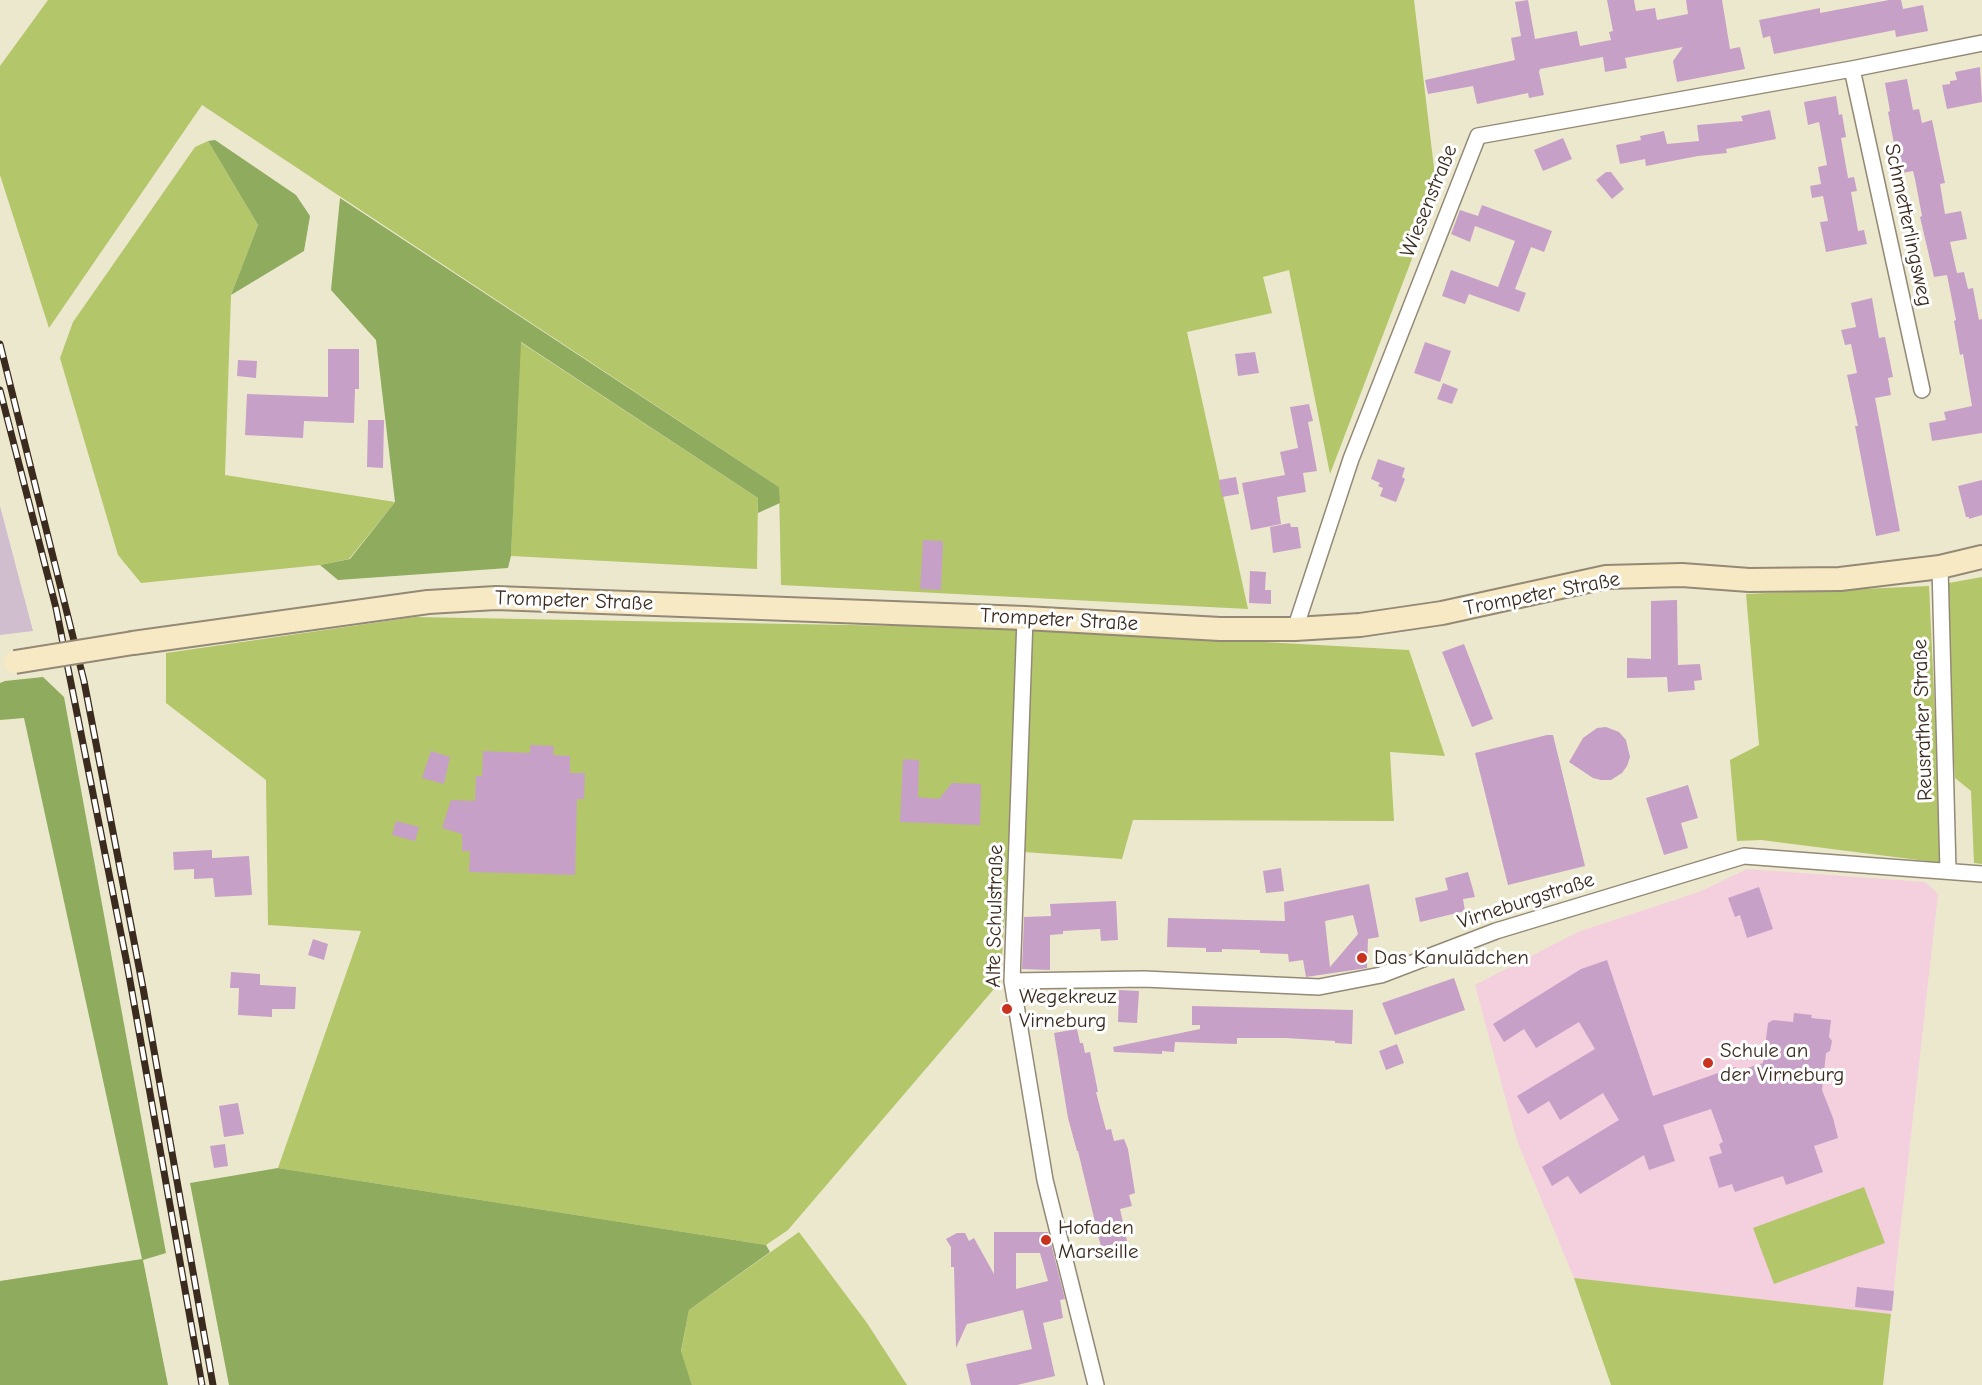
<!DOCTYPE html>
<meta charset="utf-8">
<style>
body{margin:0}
canvas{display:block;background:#ece8ce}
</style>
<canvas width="1982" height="1385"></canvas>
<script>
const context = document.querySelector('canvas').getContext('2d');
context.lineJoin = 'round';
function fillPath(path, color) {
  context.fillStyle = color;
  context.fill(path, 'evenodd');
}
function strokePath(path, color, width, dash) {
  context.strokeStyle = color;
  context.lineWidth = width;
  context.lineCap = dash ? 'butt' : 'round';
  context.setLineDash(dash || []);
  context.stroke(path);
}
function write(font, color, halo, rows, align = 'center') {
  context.font = font + ' "Comic Neue",sans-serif';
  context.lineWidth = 6;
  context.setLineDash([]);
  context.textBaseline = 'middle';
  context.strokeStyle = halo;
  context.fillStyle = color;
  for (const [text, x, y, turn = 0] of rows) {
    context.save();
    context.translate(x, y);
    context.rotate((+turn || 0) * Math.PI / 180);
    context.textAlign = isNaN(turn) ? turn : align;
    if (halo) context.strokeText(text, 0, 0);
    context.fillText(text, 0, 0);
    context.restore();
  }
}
fillPath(new Path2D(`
 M1747,869L1925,882L1938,894L1891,1314L1574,1278L1517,1141L1475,985L1578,932L1699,892Z`), '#f4cfde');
fillPath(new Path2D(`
 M0,506L33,631L0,635Z`), '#d0bdce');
fillPath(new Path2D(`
 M48,0H1414L1437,193L1330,474L1289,270L1263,277L1272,313L1187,332L1248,609L781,585L779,487L202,105L49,328L0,175V66Z
 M208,141L258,225L231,295L225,475L395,502L349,559L320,565L141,583L118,555L60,358L73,322L195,147Z
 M520,342L758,498L757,569L511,556Z
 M1982,577V864L1974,863L1971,791L1955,778L1943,584Z
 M1929,586L1942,863L1761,840L1737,841L1730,760L1759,745L1746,594Z
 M415,617L1010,628L1409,650L1445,756L1390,752L1394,821L1133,820L1122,859L1010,851L1000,982L788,1230L766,1245L278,1168L361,931L268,925L266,780L166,703V653Z
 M1864,1187L1885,1243L1774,1284L1753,1228Z
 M799,1232L867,1323L907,1385H692L681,1352L689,1310Z
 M1574,1278L1891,1314L1883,1385H1611Z`), '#b3c66a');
fillPath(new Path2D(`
 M215,140L296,195L310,216L304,251L231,295L258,225L208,141Z
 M340,198L779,487L780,503L758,513V498L521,342L511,556L508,568L338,580L320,565L350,559L395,502L376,340L331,290Z
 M43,677L64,697L166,1253L143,1260L168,1385H0V1281L142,1259L24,718L0,720V683L5,681Z
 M278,1168L766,1245L770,1252L689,1310L681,1351L692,1385H229L190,1183Z`), '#8eab5e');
fillPath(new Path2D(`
 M1528,0L1535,39L1577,31L1580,46L1611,40L1609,32L1613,31L1607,0H1634L1636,11L1655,8L1657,20L1688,14L1686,0H1722L1730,49L1740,47L1745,69L1677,82L1673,61L1683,47L1625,58L1627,68L1605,72L1603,57L1540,69L1539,72L1544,95L1529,98L1528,93L1477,104L1473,86L1428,94L1425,80L1515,60L1511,38L1521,36L1515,2Z
 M1889,0H1901L1903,9L1923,5L1928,31L1896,37L1895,30L1774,54L1770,36L1763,38L1759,20L1820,8V13Z
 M1980,67L1982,102L1947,109L1942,85L1950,84V81L1957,80L1955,72Z
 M1907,79L1913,110L1919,109L1922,123L1932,120L1945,183L1940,184L1945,214L1961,211L1967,239L1950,242L1957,273L1964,272L1968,289L1973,288L1979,320L1982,319V433L1932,441L1929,423L1946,420L1944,412L1972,406L1963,354L1960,355L1954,321L1956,320L1947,275L1934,277L1920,217L1922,216L1915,179L1913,171L1902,173L1898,148L1895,149L1888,112L1890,111L1885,83Z
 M1836,96L1839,115L1842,114L1846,137L1841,138L1848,178L1854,177L1857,191L1851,192L1858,231L1864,230L1867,244L1826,252L1820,222L1828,221L1823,196L1812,198L1810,186L1821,184L1818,167L1827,165L1819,122L1808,125L1804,102Z
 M1770,110L1776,139L1726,149L1727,153L1698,156L1646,166L1645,159L1620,164L1616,145L1641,140L1640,136L1664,131L1667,144L1699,141L1697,125L1743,121L1741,116Z
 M1563,138L1572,159L1543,171L1534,150Z
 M1606,172H1611L1624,189L1612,199L1596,180Z
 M1482,205L1552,231L1544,252L1531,247L1515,289L1526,293L1519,312L1469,294L1465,304L1442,296L1451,270L1498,287L1515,241L1475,226L1470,242L1451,234L1460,210L1478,216Z
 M1872,298L1879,338L1885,337L1893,377L1888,378L1891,395L1875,398L1900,531L1876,536L1855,426H1858L1847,375L1857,373L1851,344L1845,345L1841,330L1856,327L1851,303Z
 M1425,342L1451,351L1440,382L1414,373Z
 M328,349H359V389H355L354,423L304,421L303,438L245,435L247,394L328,397Z
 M1255,352L1259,373L1238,376L1235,354Z
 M238,360L257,361L256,378L237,376Z
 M1443,383L1458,389L1452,404L1437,399Z
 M1309,404L1313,421L1308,422L1317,471L1303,473L1306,492L1277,497L1281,524L1251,530L1242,483L1285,475L1280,452L1298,448L1290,407Z
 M368,420H384L383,468L367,467Z
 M1378,459L1405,468L1402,477L1405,479L1396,502L1380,496L1383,488L1378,486L1380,483L1371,479Z
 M1236,477L1239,494L1222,497L1219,480Z
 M1982,480V515L1969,519V517H1966L1958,486Z
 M1290,523L1291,527H1298L1301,548L1273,553L1270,527Z
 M923,540L943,541L941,590L920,589Z
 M1250,571L1266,572L1265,590H1271V604L1249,603Z
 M1677,600L1678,665L1700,664L1702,680L1694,681L1695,690L1668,692L1667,677L1627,678V658L1651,659V601Z
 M1464,644L1493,719L1472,727L1442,652Z
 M1606,727L1619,732L1626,740L1630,757L1627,766L1622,773L1611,780H1601L1593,778L1569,762L1583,738L1597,728Z
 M1547,735H1553L1585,866L1508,885L1475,753Z
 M530,745L554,746L553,755L570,756V773H585L584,799H577L575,875L469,872L470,851H462V834L442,828L451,800L475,801L476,776H482L483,751L530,753Z
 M431,751L450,757L444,784L422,778Z
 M903,759L919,760L918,797L939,799L952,783L981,784L980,825L900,822Z
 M1688,785L1698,818L1681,823L1688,848L1664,855L1646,798Z
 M396,821L419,827L415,841L392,835Z
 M212,850V858L249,856L252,895L215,897L213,878L194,879V869L174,870L173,852Z
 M1281,868L1284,891L1266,893L1263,871Z
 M1468,872L1475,897L1463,899L1465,911L1420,922L1415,898L1448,890L1445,878Z
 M1369,884L1379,937L1368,939L1367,968L1306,977L1303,960L1289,962L1288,954L1260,953V950L1222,949V952H1206V948L1167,947L1168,918L1285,921L1284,902ZM1353,915L1358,934L1330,967L1325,921Z
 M1759,887L1773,929L1747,938L1740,915L1735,917L1728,898Z
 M1116,901L1118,940L1101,941L1100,929L1063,931V934L1050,935V970L1022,969L1024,917L1051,916L1050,904Z
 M313,939L328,944L324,960L308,955Z
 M1607,960L1653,1096L1735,1067L1741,1070L1763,1063L1768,1023L1773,1020L1793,1022L1794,1013L1812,1015L1811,1018L1831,1020L1829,1037L1832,1041L1830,1051L1826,1053L1822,1090L1833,1118L1838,1138L1814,1146L1823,1172L1786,1185L1783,1176L1735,1192L1732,1184L1719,1188L1709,1157L1722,1153L1719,1144L1723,1142L1711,1109L1663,1125L1675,1161L1649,1170L1644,1155L1580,1194L1568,1176L1552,1186L1542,1167L1619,1120L1603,1093L1560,1120L1549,1101L1528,1114L1517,1096L1595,1049L1579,1022L1536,1048L1524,1029L1504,1042L1493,1024L1581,969Z
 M231,972L260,974V985L296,987L295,1009H272V1017L238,1015L239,988H230Z
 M1454,978L1465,1010L1395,1035L1382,1003Z
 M1119,990L1139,991L1137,1023L1118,1022Z
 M1192,1006L1353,1010L1352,1044L1335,1043V1041L1285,1038H1237V1044L1175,1042L1174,1052L1162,1051V1054L1114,1052L1113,1047L1200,1029V1025H1192Z
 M1077,1029L1080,1043H1083L1085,1053L1090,1052L1098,1092H1096L1106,1130L1111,1129L1114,1141L1124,1139L1128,1149L1135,1193L1129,1195L1132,1206L1120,1209L1127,1241L1101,1247L1078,1151H1077L1068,1118L1054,1033Z
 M1397,1044L1404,1063L1386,1070L1379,1051Z
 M238,1103L244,1134L224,1137L219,1106Z
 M225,1144L228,1166L214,1168L210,1146Z
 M994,1232H1048L1065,1299L1060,1300L1063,1318L1043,1323L1055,1376L1017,1385H971L966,1364L1032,1349L1023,1310L967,1324L956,1348L954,1267H951V1247L946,1239L957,1233H965L969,1241L974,1238L994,1274ZM1016,1253H1040L1048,1281L1016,1289Z
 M1857,1287L1894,1291L1892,1311L1855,1307Z`), '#c7a0c7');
const minor = new Path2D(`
 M1852,69L1922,390
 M1940,567L1948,871
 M1025,618L1012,981L1045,1180L1096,1385
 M1295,629L1351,459L1478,136L1852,69L1982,43
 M1012,981L1144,979L1319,987L1381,975L1496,931L1744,856L1982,874`);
const secondary = new Path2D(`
 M133,643L428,602L496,598L1025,618L1220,629H1295L1360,625L1442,613L1606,577L1682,575L1749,580L1840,579L1940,567L1982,557`);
strokePath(minor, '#948976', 18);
strokePath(secondary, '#948976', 26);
strokePath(minor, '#fff', 15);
strokePath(secondary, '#f7e9c3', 22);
const rail = new Path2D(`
 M0,344L84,681L143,988L213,1385
 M0,390L56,608L127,964L202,1385`);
strokePath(rail, '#3b2a1e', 7);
strokePath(rail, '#fff', 4.5, [14]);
const secondaryBridge = new Path2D(`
 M15,662L133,643`);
strokePath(secondaryBridge, '#948976', 26, []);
strokePath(secondaryBridge, '#f7e9c3', 22);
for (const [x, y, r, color] of [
 [1362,958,6,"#c8321e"],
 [1007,1009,6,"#c8321e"],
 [1708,1063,6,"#c8321e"],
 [1046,1240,6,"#c8321e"]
]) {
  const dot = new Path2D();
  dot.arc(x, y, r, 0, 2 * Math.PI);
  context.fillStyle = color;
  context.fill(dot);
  strokePath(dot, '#fff', 2);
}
write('21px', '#3b2a1e', '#fff', [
 ["Wiesenstraße",1429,201,-68],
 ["Schmetterlingsweg",1908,225,78],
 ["Trompeter Straße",1542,594,-11],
 ["Trompeter Straße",574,601,2],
 ["Trompeter Straße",1059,620,3],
 ["Reusrather Straße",1923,720,-92],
 ["Virneburgstraße",1526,901,-18],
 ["Alte Schulstraße",995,916,-89]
]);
write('21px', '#3b2a1e', '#fff', [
 ["Das Kanulädchen",1374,958],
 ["Wegekreuz",1019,997],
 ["Virneburg",1019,1021],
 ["Schule an",1720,1051],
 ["der Virneburg",1720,1075],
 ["Hofaden",1058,1228],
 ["Marseille",1058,1252]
], 'left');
</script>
